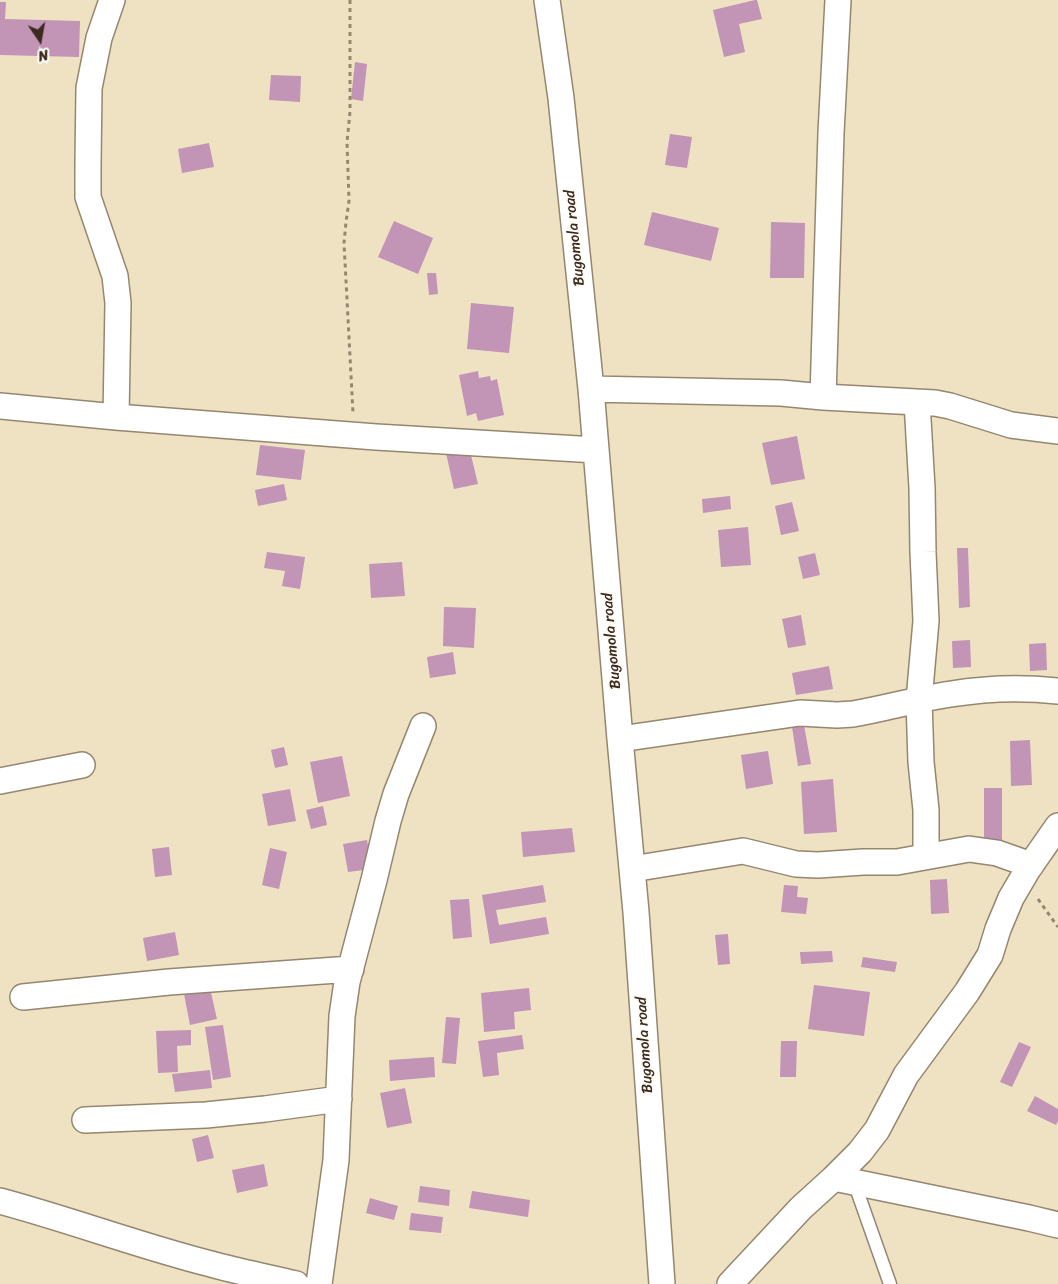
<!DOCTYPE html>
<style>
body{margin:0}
#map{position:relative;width:1058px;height:1284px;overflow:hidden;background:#efe2c3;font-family:Sriracha,sans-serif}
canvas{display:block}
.north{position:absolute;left:15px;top:15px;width:50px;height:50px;-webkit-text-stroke:4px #fdfcf7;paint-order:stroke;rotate:168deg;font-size:14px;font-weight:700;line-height:20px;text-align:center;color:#3b2a1e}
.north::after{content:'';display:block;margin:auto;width:18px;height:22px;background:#3b2a1e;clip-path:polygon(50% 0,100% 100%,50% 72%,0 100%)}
</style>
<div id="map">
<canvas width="1058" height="1284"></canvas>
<div class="north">N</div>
</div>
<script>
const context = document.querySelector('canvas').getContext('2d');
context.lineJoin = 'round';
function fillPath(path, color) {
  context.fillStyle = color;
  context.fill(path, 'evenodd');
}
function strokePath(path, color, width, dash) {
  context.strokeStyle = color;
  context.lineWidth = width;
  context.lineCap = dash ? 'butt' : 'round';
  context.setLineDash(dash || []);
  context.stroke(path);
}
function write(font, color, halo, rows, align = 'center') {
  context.font = font + ' Sriracha,sans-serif';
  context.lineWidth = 4.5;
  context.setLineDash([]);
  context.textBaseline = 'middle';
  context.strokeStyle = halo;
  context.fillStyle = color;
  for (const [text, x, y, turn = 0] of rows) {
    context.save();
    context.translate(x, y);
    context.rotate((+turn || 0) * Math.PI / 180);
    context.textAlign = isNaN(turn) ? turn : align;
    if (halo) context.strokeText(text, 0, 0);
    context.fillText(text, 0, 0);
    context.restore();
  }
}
fillPath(new Path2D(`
 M755,0H757L762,19L739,24L745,52L724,57L713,10Z
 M0,2H6L5,19L80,21L79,57L0,55Z
 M355,62L367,64L363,101L351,99Z
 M271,75L301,76L300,102L269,100Z
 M670,134L692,137L687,168L665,165Z
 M209,143L214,167L182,173L178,149Z
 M652,212L719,228L711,261L644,245Z
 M394,221L433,238L418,274L378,257Z
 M771,222L805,223L804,278H770Z
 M427,273H436L438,294L429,295Z
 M471,303L514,307L509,353L467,349Z
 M478,371L479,378L490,376L491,381L497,379L504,415L478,421L476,413L467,416L459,375Z
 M797,436L805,479L771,485L762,443Z
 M260,445L305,450L301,480L256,475Z
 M469,447L478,484L454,489L446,453Z
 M284,484L287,500L258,506L255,490Z
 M730,496L731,509L703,513L702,499Z
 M792,502L799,531L781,535L775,506Z
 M748,527L751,565L721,567L718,530Z
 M957,548H968L970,607L959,608Z
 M267,552L305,557L300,589L282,586L285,571L264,568Z
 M815,553L820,575L803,579L798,557Z
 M402,562L405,596L371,598L369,564Z
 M444,607L476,608L474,648L443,646Z
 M801,615L806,645L788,648L782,619Z
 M970,640L971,667L953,668L952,641Z
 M1046,643L1047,670L1030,671L1029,644Z
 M453,652L456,674L430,678L427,657Z
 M829,666L833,689L796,695L792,673Z
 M804,725L811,764L798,766L792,727Z
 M1030,740L1032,785L1011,786L1010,741Z
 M284,747L288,765L275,768L271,750Z
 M768,751L773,784L746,789L741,755Z
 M342,756L350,796L318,803L310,762Z
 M833,779L837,832L804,834L801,782Z
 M984,788H1002V844H984Z
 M290,789L296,821L268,826L262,794Z
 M323,806L327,825L311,829L306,810Z
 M572,828L575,852L523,857L521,832Z
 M367,840L372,869L348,872L343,844Z
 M169,847L172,875L155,877L152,849Z
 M270,848L287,852L279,889L262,885Z
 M947,879L949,913L931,914L930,880Z
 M543,885L546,902L496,910L499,925L546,917L549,934L490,944L482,895Z
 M784,885L798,886L797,897L808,898L806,914L781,912Z
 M469,899L472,937L453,939L450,900Z
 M175,932L179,955L147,961L143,938Z
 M728,934L730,964L718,965L715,935Z
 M832,951L833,962L801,964L800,952Z
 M863,957L897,962L895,972L861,967Z
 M814,985L870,992L864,1036L808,1029Z
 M210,988L217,1019L190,1025L184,994Z
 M529,988L531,1010L514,1012L515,1029L484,1032L481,993Z
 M446,1017L460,1018L456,1064L442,1063Z
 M223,1025L231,1077L213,1080L205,1027Z
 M191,1030V1045L177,1046L178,1072L158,1073L156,1031Z
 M522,1035L524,1049L497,1053L499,1075L483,1077L478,1041Z
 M781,1041H797L796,1077H780Z
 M1019,1042L1031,1047L1012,1087L1000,1082Z
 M434,1057L435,1077L390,1081L389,1060Z
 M210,1070L212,1088L175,1092L172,1074Z
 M405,1088L412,1123L387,1128L380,1093Z
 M1035,1096L1058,1109V1121L1056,1125L1027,1111Z
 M208,1135L214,1158L197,1162L192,1139Z
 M264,1164L268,1186L237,1193L232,1170Z
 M420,1186L450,1190L449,1206L418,1202Z
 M472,1191L530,1200L528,1217L469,1208Z
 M370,1198L398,1206L394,1220L366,1213Z
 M411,1213L443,1217L441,1233L409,1230Z`), '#c294b6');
const lane = new Path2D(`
 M854,1182L890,1284`);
const street = new Path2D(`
 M112,0L99,38L89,88L88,164V197L115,276L118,303L116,417
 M547,0L561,98L591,389L620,739L636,912L662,1284
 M591,389L781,393L823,397L935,403L950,406L1011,425L1058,431
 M823,397L831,133L838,0
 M917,402L922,488L923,552L926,621L919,700L921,762L926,810V856
 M0,406L116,417L376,437L596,450
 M620,739L800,713L837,715L853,714C886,708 918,699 951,694C987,688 1022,687 1058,691
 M0,781L82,765
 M632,869L743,851L796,864L818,865L863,862H897L969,849L997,853L1031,865
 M23,997L169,982L351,969
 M85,1120L206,1115L265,1109L339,1099
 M834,1178L1029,1218L1058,1225
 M0,1201C71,1220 140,1246 211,1264C239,1272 268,1277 296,1284
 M319,1284L336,1160L342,1016L347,982L374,880L388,821L396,794L423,726
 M730,1284L801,1208L834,1178L860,1152L877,1130L906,1075L967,992L990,955L998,929L1011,898L1028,869L1058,826`);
strokePath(lane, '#958670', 15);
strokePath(street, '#958670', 28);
strokePath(new Path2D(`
 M350,0V112L347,142L349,201L346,222L344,243L353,413
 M1038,899L1058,927`), '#958670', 3, [4, 4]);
strokePath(lane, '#fff', 12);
strokePath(street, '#fff', 25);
write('15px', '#3b2a1e', '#fdfcf7', [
 ["Bugomola road",575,238,-96],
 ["Bugomola road",612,641,-95],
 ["Bugomola road",645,1045,-94]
]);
</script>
